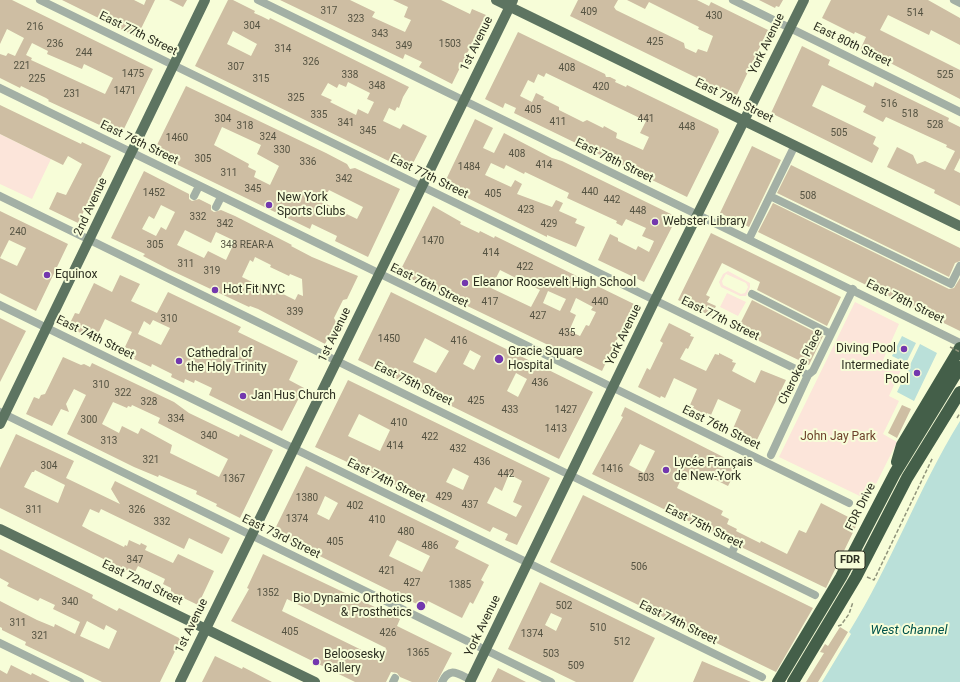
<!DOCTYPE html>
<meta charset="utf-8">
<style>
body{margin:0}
canvas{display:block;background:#f7fdd8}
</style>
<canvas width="960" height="682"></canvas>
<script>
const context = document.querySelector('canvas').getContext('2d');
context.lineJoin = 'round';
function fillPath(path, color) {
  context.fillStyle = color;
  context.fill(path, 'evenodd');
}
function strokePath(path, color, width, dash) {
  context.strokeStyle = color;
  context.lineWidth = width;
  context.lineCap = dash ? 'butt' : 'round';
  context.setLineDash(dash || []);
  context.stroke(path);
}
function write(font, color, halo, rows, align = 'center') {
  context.font = font + ' Roboto,sans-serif';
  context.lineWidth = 4;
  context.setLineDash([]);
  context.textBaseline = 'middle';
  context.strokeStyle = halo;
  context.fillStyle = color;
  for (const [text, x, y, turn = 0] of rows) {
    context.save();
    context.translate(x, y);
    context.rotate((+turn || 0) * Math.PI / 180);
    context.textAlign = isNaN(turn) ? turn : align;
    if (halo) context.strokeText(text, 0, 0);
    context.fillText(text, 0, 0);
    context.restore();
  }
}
fillPath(new Path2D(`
 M0,134L51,159L32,199L0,184Z
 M728,271L750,283V287L746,296H740L721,287L719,282L723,274ZM726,274L746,283L748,287L745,293L741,294L723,285L722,281Z
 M727,293L746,302L738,316L720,307Z
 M855,302L899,324L883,360L901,370L889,396L899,401L883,434L897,442L868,500L779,457Z`), '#fce5da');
fillPath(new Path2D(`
 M902,336L916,343L906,363L892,356Z
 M920,344L937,353L914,401L897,392Z
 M960,421V682H822L851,634L849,632C891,565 918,489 960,421Z`), '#bae0d9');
fillPath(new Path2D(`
 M0,0H12L153,69L121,135L48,101L49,100L46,98L21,86L20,88L0,78V54L6,56L8,53L15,56L24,38L7,29L0,44ZM32,43L48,51L47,54L82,69L84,64L113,78L105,94L31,60L32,58L26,55Z
 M62,0H134L144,5L146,0H155L137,37Z
 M169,0H187L183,7Z
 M228,0H233L255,11L254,13L261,16L269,20L270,18L409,87L403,97L399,108L397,107L395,111L389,108L383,121L400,129L403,124L427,136L409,171L195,66ZM233,31L257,44L251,56L227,44ZM348,82L370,93L367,99L374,102L368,114L358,109L356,115L330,102L332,100L321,95L328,83L337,88L339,84L346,87Z
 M280,0H350L375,12L372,17L405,32L411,20L404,17L408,7L393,0H441L470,14L472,9L486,15L452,84L419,67L422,62L405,54L403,59Z
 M578,0H618L614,7L616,10L684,43L685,48L696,53L698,49L707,52L713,36L698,29L699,27L649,2L645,9L627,0H697L709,6L711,2L768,30L736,97L570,16Z
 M759,0H783L779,7L776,6L775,8Z
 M831,0H928L960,18V45L931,30L929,35L888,15L880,30L960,70V99L869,52L868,54L860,50L866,37L855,32L854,34L822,18Z
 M518,32L605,74L606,77H610L616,80L615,82L626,87L627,85L718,129L719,132L687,197L514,113L516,108L505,103L503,108L485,99ZM546,73L646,121L640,133L649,137L643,150L616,138L617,133L604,126L603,128L587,120L583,122L559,110V107L543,99L544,97L536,93L532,102L520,96L528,80L534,83L538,74L544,77Z
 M802,46L830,60L828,65L873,87L875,82L949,118L948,121L960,127V158L954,170L960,173V206L934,193L935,190L887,167L897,147L913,155L917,164L925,161L945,170L955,151L946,147L947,145L886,117L883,122L863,112L866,106L822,85L812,106L876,137L873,144L879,148L872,163L771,113Z
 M186,86L326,153L347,164L350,169L355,168L400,189L368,257L335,241L337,236L312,224L310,229L153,153ZM222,127L261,145L257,154L279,166L270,185L254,177L256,171L248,167L249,164L214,145ZM329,190L363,207L357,219L322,202Z
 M0,105L81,144L82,142L111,156L78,223L49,209L57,192L66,195L82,164L68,156L63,165L0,134Z
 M475,119L493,128L483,148L494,153L504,133L552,158L562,161L677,217L644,282L598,260L610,234L618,238V241L636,250L638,246L649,252L654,241L642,236L646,228L626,219L622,226L616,223L617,221L567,198L569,193L525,172L524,174L506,165L504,169L491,163L485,175L511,187L515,180L522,184L517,194L552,207L556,200L563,203L559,211L577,219L575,223L585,227L576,247L547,235V237L443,186Z
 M752,146L781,160L749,227L720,213Z
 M791,165L960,248V261L955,263L949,277L777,193Z
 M144,171L189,194V199L192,201L199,199L211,205V210L214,212L221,210L235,216L292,245L291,246L312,257L358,276L347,299L343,300L334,318L336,322L325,344L258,309L250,306L249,307L168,269L143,256L145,254L111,238ZM161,205L175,212L166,230L161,227L156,236L142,229L149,216L154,219ZM185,230L211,243L216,232L235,241L226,260L208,251L204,258L177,245ZM255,257L271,265L270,267L289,276L290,274L302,279L303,296L298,294L295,300L261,283L260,286L242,277L250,260L253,262Z
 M773,203L949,289L954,288L960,278V331L758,232Z
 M433,206L461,222L460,224L479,233L480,231L494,238L495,236L634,304L602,371L399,273ZM500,270L540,290L531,307L491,288ZM548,291L566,299L560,311L543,303ZM576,298L593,307L591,310L596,312L589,326L586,325L580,336L569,331L576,315L570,312Z
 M0,211L68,244L36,311L0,293V258L17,266L26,248L9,240L0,258Z
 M711,233L841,297L827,326L757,290L760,282L722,263L706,295L710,297L707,302L716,306L711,316L678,300Z
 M120,275L140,284L131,301L157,313L168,292L241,327L238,332L298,361L289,380L304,388L282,431L209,395L212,388L195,380L194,383L185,379L184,383L171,377L172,374L152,364L151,367L134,359L135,357L128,354L130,350L125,347L132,332L105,319L95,340L68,327L75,313L79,314L94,283L112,292ZM153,320L170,328L161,345L138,334L144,321L150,325Z
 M391,292L593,392L559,459L358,360ZM425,338L449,351L436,373L413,362ZM470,350L481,356L474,370L463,364ZM516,373L527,379L518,397L507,391Z
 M752,300L823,336L809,365L734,329L738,320L741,322Z
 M0,318L26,331L0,382Z
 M669,323L691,334L690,336L694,337L688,349L686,348L680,359L706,371L715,354L719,355V353L733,360L732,362L736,363L732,371L755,383L761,370L786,380L755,444L734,434L735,432L732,431L741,410L718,399L711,415L707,413L706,415L693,408L694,406L690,405L697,389L674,378L665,398L661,396L660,398L638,387L647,368L650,370L663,343L660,341Z
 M63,357L81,365L84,364L90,367L92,363L174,402L189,413L239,437L240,434L273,450L240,518L216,506L217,504L196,494L197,491L159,475L158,477L134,467L67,434L86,395L74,389L66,404L69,412L61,409L52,426L26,414L34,397L39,399L41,395L45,394ZM113,402L127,408L128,406L131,407L132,405L160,418L158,423L228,459L219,477L170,453L172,445L141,428L138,434L122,426L119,433L102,424Z
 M348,380L550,478L517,545L505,540L508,534L493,527L490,532L376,476L377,475L360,467V468L315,447ZM359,414L390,430L380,451L348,436ZM453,468L469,476L463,490L446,482ZM509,474L522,481L513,502L522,506L516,517L487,503L495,487L502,491Z
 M902,405L911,409L897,438L888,433Z
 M625,407L739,465L728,486L696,470L691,481L682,477L677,488L723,511L721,515L729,519L727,524L737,529L736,531L760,543L761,541L787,554L799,530L806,533L821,503L858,522L826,588L741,547V541L738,539H733L731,542L592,474L623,417L621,416ZM640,444L655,451L644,473L629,465Z
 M16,434L74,461L66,478L120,504L111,489L115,481L230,538L222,554L189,538L184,549L101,509L99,513L90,509L82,526L91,531L124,547L125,545L127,546L129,540L140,545L141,543L147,546L145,550L173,563L178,554L214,571L198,605L171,592V588L163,584L165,579L138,566L134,574L0,508V468ZM35,470L65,485L58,503L24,487L32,472H34Z
 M306,466L459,541L455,548L489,565L481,580L484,582L473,604L470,602L462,618L428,601L425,608L273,533ZM325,496L338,503L329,520L317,514ZM397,540L430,556L422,572L389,556Z
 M583,495L813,608L776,672L550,562Z
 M0,549L93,595L92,598L117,611L119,608L181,639L160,682H102L25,645L26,642L2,630V628L0,627V601L37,620L54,627L55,624L75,634L80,622L53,609L55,605L40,598L38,601L7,586L9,583L0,578ZM87,621L104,630L106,625L117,631L109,649L80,636Z
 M263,554L400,619L397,626L452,653L437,682H412L400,677L397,673L391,672L386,682H355L231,621L249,589L247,588ZM287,599L386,648L380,659L282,611Z
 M540,582L655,638L633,682H576L508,649ZM551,613L562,618L556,631L545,625Z
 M840,627L848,632L818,682H806L824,653L820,652L825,644L828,646Z
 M215,656L242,669L243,667L272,682H202Z
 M702,661L751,682H693Z
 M11,665L31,675L32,673L50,682H0V670L7,674Z
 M498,668L526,682H491Z`), '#cebea3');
strokePath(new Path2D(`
 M957,418L960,413
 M867,577L874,580L933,457
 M838,626L841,625L849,614L853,602`), '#90947b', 1.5, [4, 2]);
strokePath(new Path2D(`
 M40,0L808,375
 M258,0L960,343
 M733,0L960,112
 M954,0L960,3
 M0,88L849,503
 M0,196L815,595
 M194,196L199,186
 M770,196L951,284L960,266
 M216,207L221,197
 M749,239L795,145
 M752,294L831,334
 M0,305L762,677
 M0,412L551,682
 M771,455L808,375L813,371L853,289
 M731,554L736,544
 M0,643L80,682
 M393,682L395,678
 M442,682C450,666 458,674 471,680`), '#a3b0a5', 8);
strokePath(new Path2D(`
 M496,0L960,226
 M0,424L205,0
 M0,529L315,682
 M180,682L513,0
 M470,682L655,300L804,0`), '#5d7461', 10);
strokePath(new Path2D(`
 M897,462L902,445L960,348
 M778,682L841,577L895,473L960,367
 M793,682L856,577L907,478L960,392`), '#445f49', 12);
strokePath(new Path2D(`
 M950,347L960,352`), '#90947b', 1.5, [4, 2]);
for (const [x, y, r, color] of [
 [269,205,4,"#7338ae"],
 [655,222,4,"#7338ae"],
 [47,275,4,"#7338ae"],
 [465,283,4,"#7338ae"],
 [215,290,4,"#7338ae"],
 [904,349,4,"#7338ae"],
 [499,359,5,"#7338ae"],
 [179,361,4,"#7338ae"],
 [917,373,4,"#7338ae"],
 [243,396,4,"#7338ae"],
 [666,470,4,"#7338ae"],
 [421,606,5,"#7338ae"],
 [316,662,4,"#7338ae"]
]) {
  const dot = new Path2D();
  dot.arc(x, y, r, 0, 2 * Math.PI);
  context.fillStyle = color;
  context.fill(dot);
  strokePath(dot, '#f7fdd8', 1.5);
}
write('10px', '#555342', null, [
 ["317",329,11],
 ["409",589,12],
 ["514",915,13],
 ["430",714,16],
 ["323",356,19],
 ["304",252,26],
 ["216",35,27],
 ["343",380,34],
 ["425",655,42],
 ["236",55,44],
 ["1503",450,44],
 ["349",404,46],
 ["314",283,49],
 ["244",84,53],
 ["326",311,62],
 ["221",22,66],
 ["307",236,67],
 ["408",567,68],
 ["1475",133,74],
 ["338",350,75],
 ["525",945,75],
 ["225",37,79],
 ["315",261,79],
 ["348",377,86],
 ["420",601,87],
 ["1471",125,91],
 ["231",72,94],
 ["325",296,98],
 ["516",889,104],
 ["405",533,110],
 ["518",910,114],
 ["335",319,115],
 ["304",223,119],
 ["441",646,119],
 ["411",558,122],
 ["341",346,123],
 ["528",935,125],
 ["318",245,126],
 ["448",687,127],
 ["345",368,131],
 ["505",839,133],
 ["324",268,137],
 ["1460",177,138],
 ["330",282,150],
 ["408",517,154],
 ["305",203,159],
 ["336",308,162],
 ["414",544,165],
 ["1484",469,167],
 ["311",229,173],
 ["342",344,179],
 ["345",253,189],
 ["440",590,192],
 ["1452",154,193],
 ["405",493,194],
 ["508",808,196],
 ["442",612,200],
 ["423",526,210],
 ["448",638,211],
 ["332",198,217],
 ["342",225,224],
 ["429",549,224],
 ["240",18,232],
 ["1470",433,241],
 ["305",155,245],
 ["348 REAR-A",247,245],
 ["414",491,253],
 ["311",186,264],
 ["422",525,267],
 ["319",212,271],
 ["417",490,302],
 ["440",600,302],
 ["339",295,312],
 ["427",538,316],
 ["310",169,319],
 ["435",567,333],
 ["1450",389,339],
 ["416",459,341],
 ["436",540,383],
 ["310",101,385],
 ["322",123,393],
 ["425",476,401],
 ["328",149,402],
 ["433",510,410],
 ["1427",566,410],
 ["334",176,419],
 ["300",89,420],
 ["410",399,423],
 ["1413",556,429],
 ["340",209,436],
 ["422",430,437],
 ["313",109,441],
 ["414",395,446],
 ["432",458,449],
 ["321",151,460],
 ["436",482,462],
 ["304",49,466],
 ["1416",612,469],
 ["442",506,474],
 ["503",646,478],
 ["1367",234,479],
 ["429",444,497],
 ["1380",307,498],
 ["437",470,505],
 ["402",355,506],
 ["311",34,510],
 ["326",137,510],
 ["1374",297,519],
 ["410",377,520],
 ["332",162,522],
 ["480",406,532],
 ["405",335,542],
 ["486",430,546],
 ["347",135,560],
 ["506",639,567],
 ["421",387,571],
 ["427",412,583],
 ["1385",460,585],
 ["1352",268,593],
 ["340",70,602],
 ["502",564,606],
 ["311",18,623],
 ["510",598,628],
 ["405",290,632],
 ["426",388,633],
 ["1374",532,634],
 ["321",40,636],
 ["512",622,642],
 ["1365",418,653],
 ["503",551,654],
 ["509",576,666]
]);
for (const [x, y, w] of [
 [850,560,30]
]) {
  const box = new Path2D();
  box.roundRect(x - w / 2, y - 9, w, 18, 3);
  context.fillStyle = '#f7fdd8';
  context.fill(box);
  strokePath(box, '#2d2f21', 1);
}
write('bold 11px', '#2d2f21', null, [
 ["FDR",850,560]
]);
write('12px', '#2d2f21', '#f7fdd8', [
 ["East 77th Street",138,34,26],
 ["1st Avenue",477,44,-64],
 ["York Avenue",767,44,-64],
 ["East 80th Street",852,45,26],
 ["East 79th Street",734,101,26],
 ["East 76th Street",139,143,26],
 ["East 78th Street",614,161,26],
 ["East 77th Street",429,177,26],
 ["2nd Avenue",91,207,-65],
 ["East 76th Street",429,286,26],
 ["East 78th Street",905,302,26],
 ["East 77th Street",720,319,26],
 ["1st Avenue",335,335,-64],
 ["York Avenue",624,335,-64],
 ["East 74th Street",95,338,26],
 ["Cherokee Place",801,367,-63],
 ["East 75th Street",413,384,26],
 ["East 76th Street",721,428,26],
 ["East 74th Street",386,481,26],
 ["FDR Drive",861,507,-63],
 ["East 75th Street",704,527,26],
 ["East 73rd Street",281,537,26],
 ["East 72nd Street",142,583,26],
 ["East 74th Street",678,623,26],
 ["1st Avenue",192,626,-64],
 ["York Avenue",483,626,-64]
]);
write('12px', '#2d2f21', '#f7fdd8', [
 ["New York",277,198],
 ["Sports Clubs",277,212],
 ["Webster Library",663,222],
 ["Equinox",55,275],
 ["Eleanor Roosevelt High School",473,283],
 ["Hot Fit NYC",223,290],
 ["Diving Pool",896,349,"right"],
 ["Gracie Square",508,352],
 ["Hospital",508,366],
 ["Cathedral of",187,354],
 ["the Holy Trinity",187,368],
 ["Intermediate",909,366,"right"],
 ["Pool",909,380,"right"],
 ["Jan Hus Church",251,396],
 ["Lycée Français",674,463],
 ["de New-York",674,477],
 ["Bio Dynamic Orthotics",412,599,"right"],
 ["& Prosthetics",412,613,"right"],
 ["Beloosesky",324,655],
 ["Gallery",324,669]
], 'left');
write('12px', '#6d402a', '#f7fdd8', [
 ["John Jay Park",838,437]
]);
write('italic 13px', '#00534b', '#f7fdd8', [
 ["West Channel",909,631]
]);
</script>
